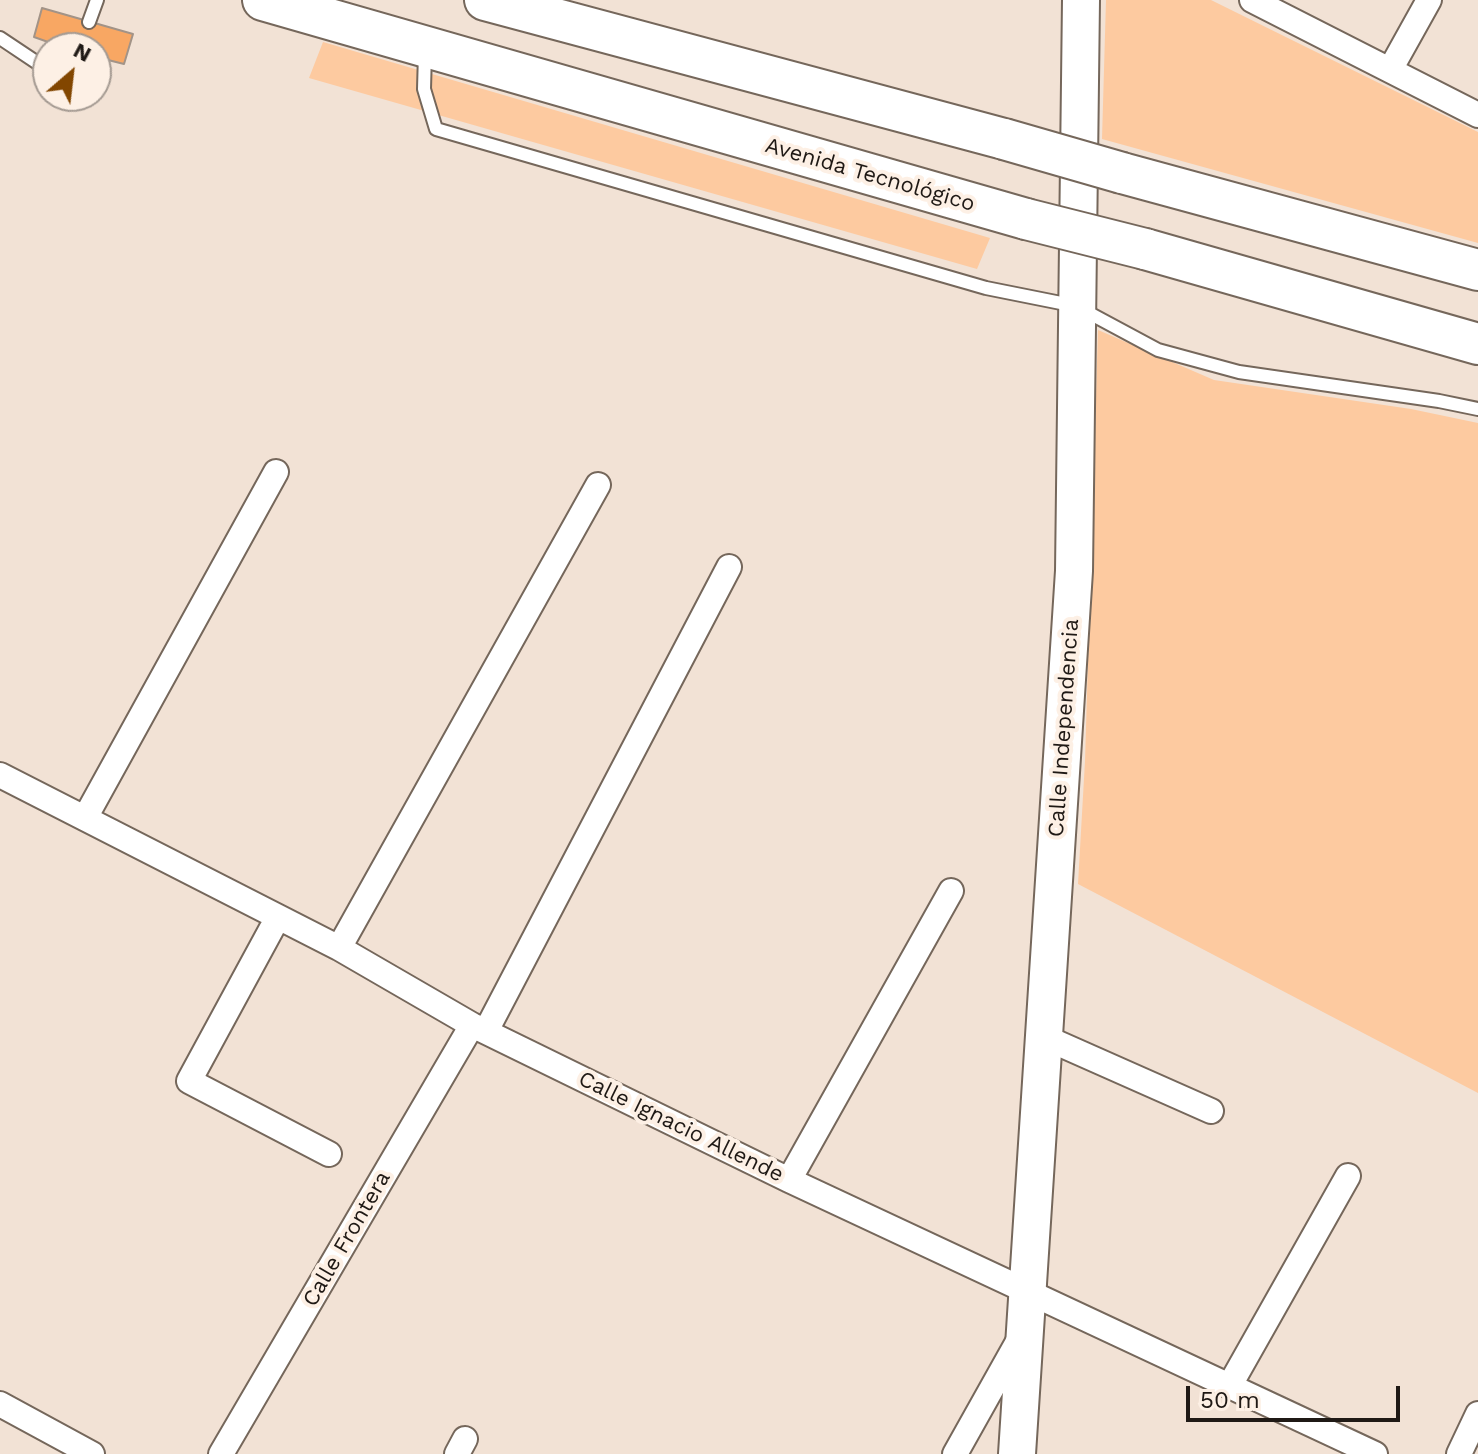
<!DOCTYPE html>
<meta charset="utf-8">
<style>
body{margin:0}
#map{position:relative;width:1478px;height:1454px;overflow:hidden;background:#f2e2d5;font-family:"Work Sans",sans-serif}
canvas{display:block}
.north{position:absolute;left:32px;top:32px;width:80px;height:80px;box-sizing:border-box;background:#fdf0e5;border:2px solid #a49a92;border-radius:50%;rotate:28deg;font-size:22px;font-weight:700;line-height:32px;text-align:center;color:#1f1915}
.north::after{content:'';display:block;margin:auto;width:28px;height:36px;background:#824600;clip-path:polygon(50% 0,100% 100%,50% 72%,0 100%)}
.scale{position:absolute;left:1186px;top:1386px;width:214px;height:36px;box-sizing:border-box;border:4px solid #1f1915;border-top:0;padding-left:10px;font-size:24px;line-height:28px;white-space:nowrap;color:#1f1915;-webkit-text-stroke:6px #fdf0e5;paint-order:stroke}
</style>
<div id="map">
<canvas width="1478" height="1454"></canvas>
<div class="north">N</div>
<div class="scale">50 m</div>
</div>
<script>
const context = document.querySelector('canvas').getContext('2d');
context.lineJoin = 'round';
function fillPath(path, color) {
  context.fillStyle = color;
  context.fill(path, 'evenodd');
}
function strokePath(path, color, width, dash) {
  context.strokeStyle = color;
  context.lineWidth = width;
  context.lineCap = dash ? 'butt' : 'round';
  context.setLineDash(dash || []);
  context.stroke(path);
}
function write(font, color, halo, rows, align = 'center') {
  context.font = font + ' "Work Sans",sans-serif';
  context.lineWidth = 8;
  context.setLineDash([]);
  context.textBaseline = 'middle';
  context.strokeStyle = halo;
  context.fillStyle = color;
  for (const [text, x, y, turn = 0] of rows) {
    context.save();
    context.translate(x, y);
    context.rotate((+turn || 0) * Math.PI / 180);
    context.textAlign = isNaN(turn) ? turn : align;
    if (halo) context.strokeText(text, 0, 0);
    context.fillText(text, 0, 0);
    context.restore();
  }
}
fillPath(new Path2D(`
 M1106,0H1211L1478,132V243L1102,139Z
 M323,42L990,238L977,269L309,78Z
 M1098,330L1214,380L1411,409L1478,423V1093L1078,884L1085,761Z`), '#fdcaa0');
const building = new Path2D(`
 M42,8L133,34L124,64L96,57V48H65L34,37Z`);
fillPath(building, '#f8a763');
strokePath(building, '#a29387', 2);
const lane = new Path2D(`
 M89,22L97,0
 M0,38L42,66L48,65
 M425,53L424,89L436,129L986,288L1076,306L1158,350L1239,372L1439,401L1478,409`);
const street = new Path2D(`
 M1252,0L1478,115
 M1390,70L1429,0
 M0,775L339,948L472,1025L789,1180L1375,1454
 M85,818L276,472
 M278,917L189,1081L329,1154
 M339,948L598,485
 M486,1031L729,567
 M1044,1037L1211,1111
 M789,1180L951,891
 M1230,1385L1348,1176
 M0,1404L92,1454
 M221,1454L472,1025
 M457,1454L465,1439
 M955,1454L1020,1338
 M1459,1454L1478,1414`);
const secondary = new Path2D(`
 M1017,1454L1074,571L1081,0`);
const primary = new Path2D(`
 M263,0L1026,219
 M485,0L1004,139
 M1122,173L1478,270
 M1145,249L1478,344`);
strokePath(lane, '#75675b', 16);
strokePath(street, '#75675b', 28);
strokePath(secondary, '#75675b', 40);
strokePath(primary, '#75675b', 44);
strokePath(lane, '#fff', 12);
strokePath(street, '#fff', 24);
strokePath(secondary, '#fff', 36);
strokePath(primary, '#fff', 40);
const primaryBridge = new Path2D(`
 M1004,139L1122,173
 M1026,219L1145,249`);
strokePath(primaryBridge, '#75675b', 44, []);
strokePath(primaryBridge, '#fff', 40);
write('22px', '#1f1915', '#fdf0e5', [
 ["Avenida Tecnológico",870,175,16],
 ["Calle Independencia",1064,728,-86],
 ["Calle Ignacio Allende",681,1127,26],
 ["Calle Frontera",347,1239,-60]
]);
</script>
